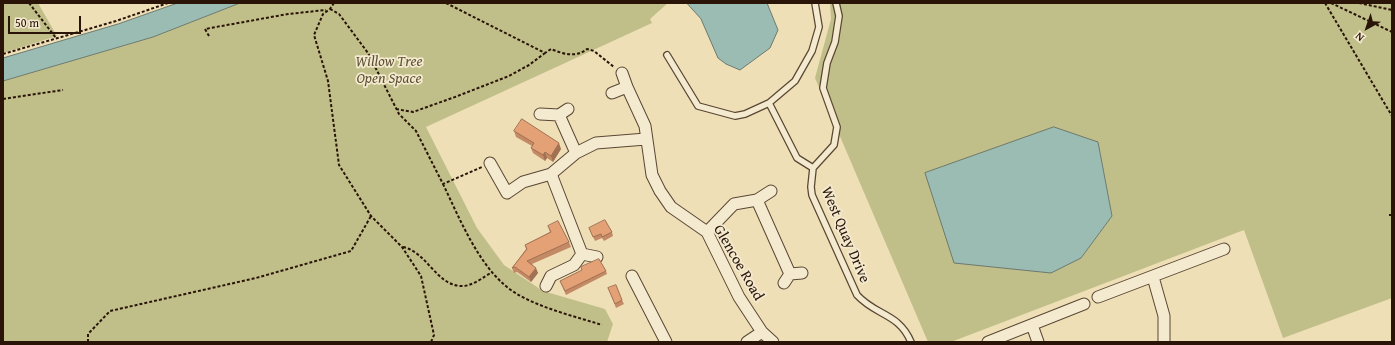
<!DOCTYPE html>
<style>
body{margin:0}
#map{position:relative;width:1395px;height:345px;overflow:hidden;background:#eedfb7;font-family:"Gentium Book Plus",serif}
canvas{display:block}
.frame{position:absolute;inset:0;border:4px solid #291407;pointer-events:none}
.north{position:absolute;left:1347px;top:8px;width:40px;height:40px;-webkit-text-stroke:3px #f4ead0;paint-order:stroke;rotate:220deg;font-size:11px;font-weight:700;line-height:16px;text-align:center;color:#291407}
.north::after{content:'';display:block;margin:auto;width:14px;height:18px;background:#291407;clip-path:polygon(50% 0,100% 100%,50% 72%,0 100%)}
.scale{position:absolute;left:8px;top:16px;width:73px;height:18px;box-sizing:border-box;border:2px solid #291407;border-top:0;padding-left:5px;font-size:12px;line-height:14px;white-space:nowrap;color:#291407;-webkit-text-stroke:3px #f4ead0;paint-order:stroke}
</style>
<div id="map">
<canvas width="1395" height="345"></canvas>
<div class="frame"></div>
<div class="north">N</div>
<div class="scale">50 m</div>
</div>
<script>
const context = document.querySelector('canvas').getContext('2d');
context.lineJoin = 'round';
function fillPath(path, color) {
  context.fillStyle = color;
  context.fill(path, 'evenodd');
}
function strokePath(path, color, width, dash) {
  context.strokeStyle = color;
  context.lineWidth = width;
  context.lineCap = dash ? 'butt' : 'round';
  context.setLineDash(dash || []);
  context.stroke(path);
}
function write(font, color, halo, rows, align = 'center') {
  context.font = font + ' "Gentium Book Plus",serif';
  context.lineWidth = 3.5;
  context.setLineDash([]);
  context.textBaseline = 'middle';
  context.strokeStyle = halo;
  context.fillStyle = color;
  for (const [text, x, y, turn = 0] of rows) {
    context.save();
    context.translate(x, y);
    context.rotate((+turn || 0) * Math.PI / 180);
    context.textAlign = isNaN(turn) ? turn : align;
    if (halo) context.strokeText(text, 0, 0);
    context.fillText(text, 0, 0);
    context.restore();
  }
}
fillPath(new Path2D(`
 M3,3H38L57,36L3,53Z
 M240,3H668L650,19L652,23L426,127L477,228L504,265L543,291L605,309L613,324L607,342H3V81L153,37Z
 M830,3H1392V298L1283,338L1244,230L951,342H928L815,78L831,19ZM1098,142L1112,216L1081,258Z`), '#c1bf89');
const water = new Path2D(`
 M178,3H240L153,37L3,81V58L118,24Z
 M687,3H767L778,30L770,48L740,70L726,64L718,58L701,19Z
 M1054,127L1098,142L1112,216L1081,258L1051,273L954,263L925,173Z`);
fillPath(water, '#9abcb3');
strokePath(water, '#6d796e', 1);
const service = new Path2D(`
 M836,3L839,16L835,42L827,63L823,88L837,127L834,145L813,168L811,187L812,195L857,295C876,316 899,313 911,342
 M667,55L698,106L735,116L745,114L769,103L795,81L812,51L819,27L815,3
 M769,103L797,158L813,168`);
const minor = new Path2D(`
 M622,73L627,87
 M612,93L627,87L645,126L652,175L660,191L671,207L707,232L739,297L762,332L773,342
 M540,114L559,115L576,153
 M559,115L568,109
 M490,163L507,193L523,182L551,174L576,153L596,143L646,139
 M757,200L771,191
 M707,232L734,204L757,200L790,274L784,283
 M582,254L597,257
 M790,274L802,273
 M632,276L666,342
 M1153,277L1164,316V342
 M546,286L551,276L574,265L582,254L551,174
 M1098,297L1224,249
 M1032,325L1038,342
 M747,342L762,332
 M988,342L1084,304`);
strokePath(service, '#5a4733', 8);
strokePath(minor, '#5a4733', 13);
strokePath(new Path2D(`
 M29,3L56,38
 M334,3L330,9L323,14L314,35L328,81L339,165L371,216L402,247L421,276L434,335L431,342
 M446,3L545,53L551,49C563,54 576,58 587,49L594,51L614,67
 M1325,3L1392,116
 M1331,3L1392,32
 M1359,3L1392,10
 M330,9L339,14L368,53L399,114L416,131L443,184L482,167
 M209,36L205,29L288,14L326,10
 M3,54L116,21L168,3
 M3,99L63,90
 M396,109L413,112L455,97L509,76L529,65L545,53
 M443,184C460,219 481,273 517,294C543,309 574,316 602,325
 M1389,215H1392
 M403,247C427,252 436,285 461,286C471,287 484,277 492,272
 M88,342V334L110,311L256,278L351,251L371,216`), '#291407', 2, [3, 2]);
strokePath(service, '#f4ead0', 5.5);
strokePath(minor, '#f4ead0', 11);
fillPath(new Path2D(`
 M514,131L561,149L553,162L547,158L545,161L533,153L531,148L532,146L516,137Z
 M548,226L569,242L571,247L532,264L538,273L531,282L517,272L514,273L512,268L526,249L525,245L550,232Z
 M589,228L612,232L613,236L604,241L602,238L595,241Z
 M606,271L607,274L566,295L560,281Z
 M610,292L622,300L624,304L616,308Z`), '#c48a65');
fillPath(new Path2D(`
 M559,143L561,149L553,162L551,156Z
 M545,152L547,158L545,161L543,155Z
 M536,268L538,273L531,282L529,277Z`), '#a07153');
const building = new Path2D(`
 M522,119L559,143L551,156L545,152L543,155L531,148L534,143L514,131Z
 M605,220L612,232L602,237L601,234L593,237L589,228Z
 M558,221L569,242L527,261L536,268L529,277L515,267L512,268L527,249L525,245L551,232L548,226Z
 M599,259L606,271L565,291L560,281L582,270L581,267Z
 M616,285L622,300L615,304L608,288Z`);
fillPath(building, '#e4a176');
strokePath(building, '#a07153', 1);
write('italic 15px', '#5e5034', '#f4ead0', [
 ["Willow Tree",389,62],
 ["Open Space",389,79]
]);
write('15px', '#291407', '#f4ead0', [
 ["West Quay Drive",845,235,67],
 ["Glencoe Road",738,263,60]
]);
</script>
